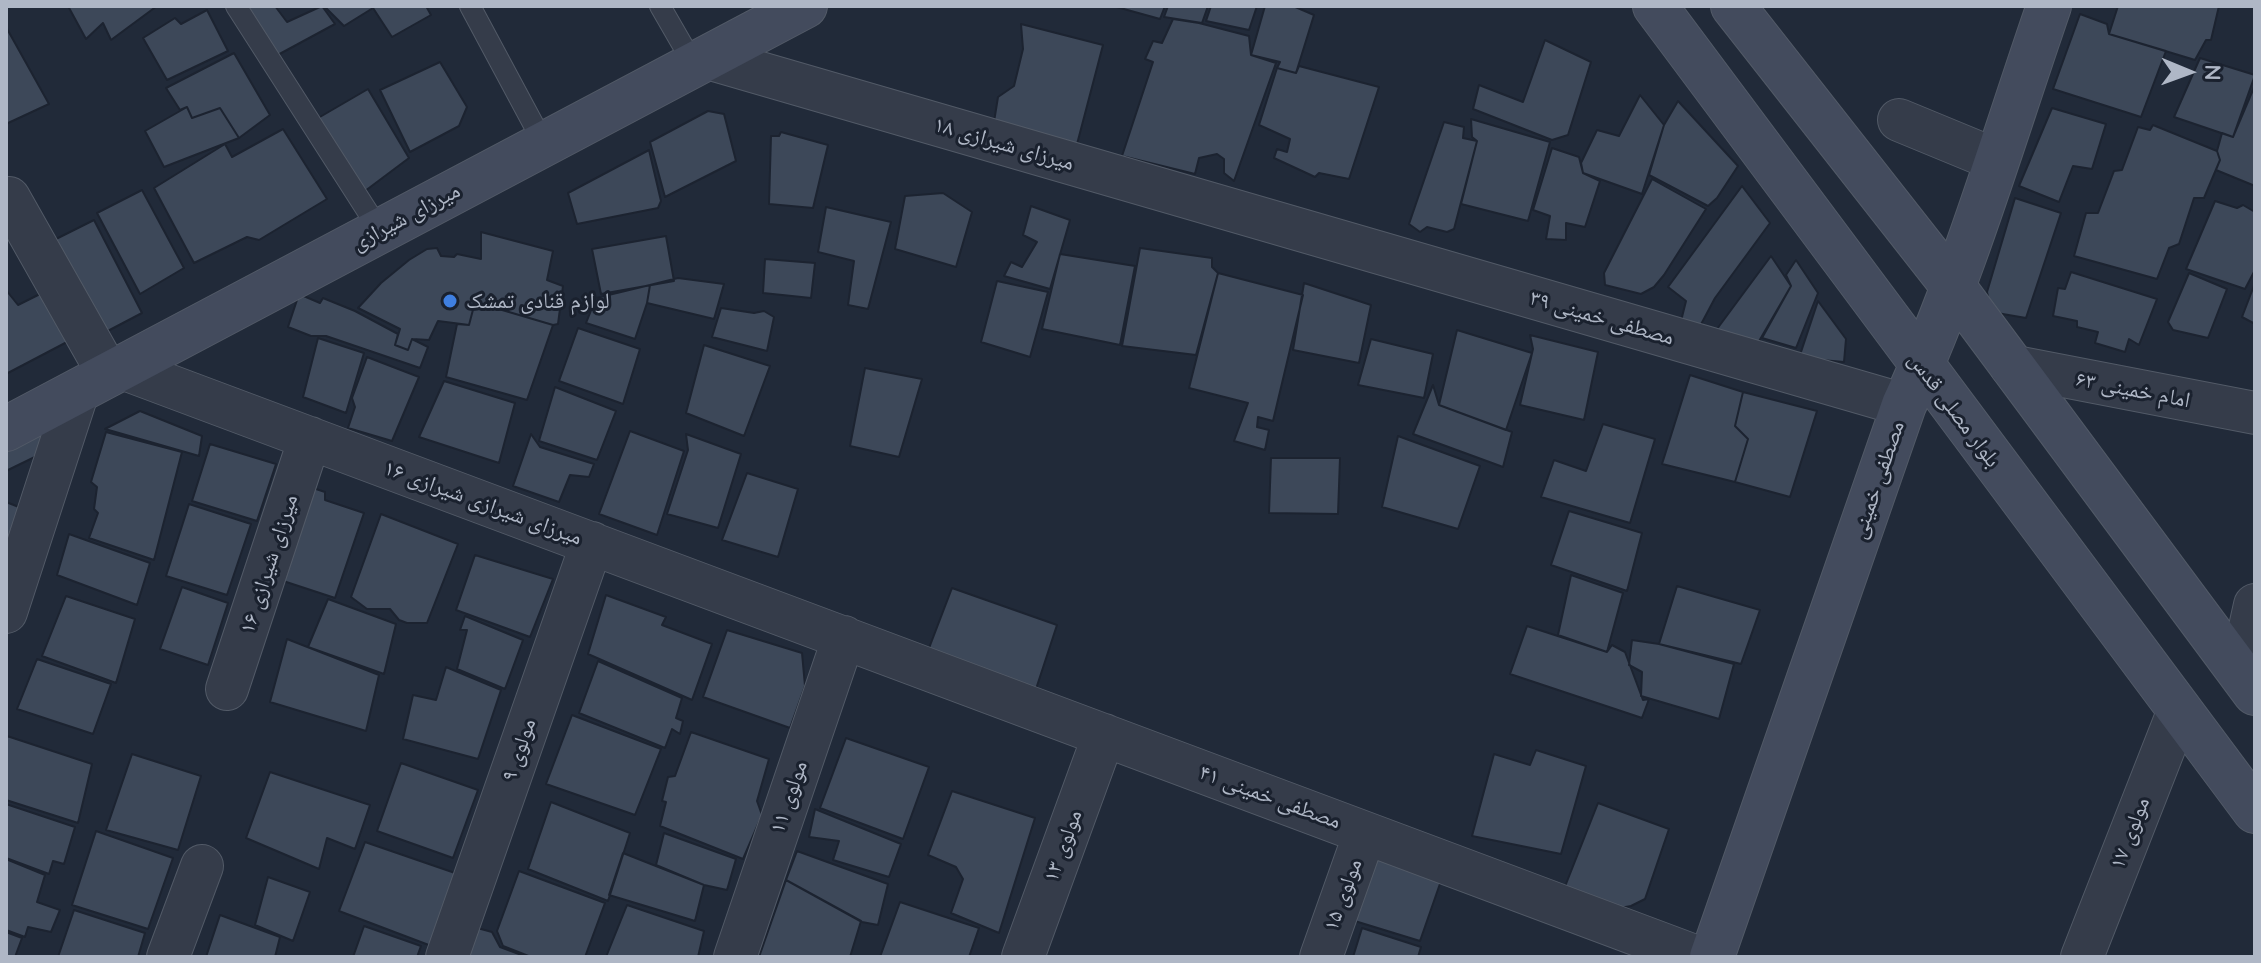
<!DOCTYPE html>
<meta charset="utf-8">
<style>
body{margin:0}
#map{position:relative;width:2261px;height:963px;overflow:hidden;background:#212a39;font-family:Quicksand,sans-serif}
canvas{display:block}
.frame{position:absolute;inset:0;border:8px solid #afb7c6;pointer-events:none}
.north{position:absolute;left:2149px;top:32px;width:80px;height:80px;-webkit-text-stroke:6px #1a212e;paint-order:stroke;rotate:91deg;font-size:22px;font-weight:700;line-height:32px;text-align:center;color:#afb7c6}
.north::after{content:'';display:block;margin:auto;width:28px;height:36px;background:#afb7c6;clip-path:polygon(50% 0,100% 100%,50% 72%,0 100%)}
</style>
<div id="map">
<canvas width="2261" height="963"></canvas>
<div class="frame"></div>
<div class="north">N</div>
</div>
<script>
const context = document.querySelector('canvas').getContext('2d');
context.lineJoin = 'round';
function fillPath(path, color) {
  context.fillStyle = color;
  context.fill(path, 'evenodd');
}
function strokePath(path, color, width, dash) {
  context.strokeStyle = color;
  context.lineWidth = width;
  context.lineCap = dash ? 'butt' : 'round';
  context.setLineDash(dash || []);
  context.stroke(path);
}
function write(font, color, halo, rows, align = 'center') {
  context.font = font + ' Quicksand,"Noto Naskh Arabic",sans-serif';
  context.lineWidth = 6;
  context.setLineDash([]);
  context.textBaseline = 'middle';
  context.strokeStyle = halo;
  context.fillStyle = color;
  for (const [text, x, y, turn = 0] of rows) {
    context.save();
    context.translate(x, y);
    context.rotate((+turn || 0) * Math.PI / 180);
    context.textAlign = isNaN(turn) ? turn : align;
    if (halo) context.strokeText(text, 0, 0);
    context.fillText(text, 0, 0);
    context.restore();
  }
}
const building = new Path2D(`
 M68,6H157L111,40L103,23L86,39Z
 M244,6H275L287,22L322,6L335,24L274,57Z
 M324,6H426L431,15L392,37L373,8L344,26Z
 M1113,6H1165L1160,19Z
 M1168,6H1208L1202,23L1164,17Z
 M1211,6H1257L1249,30L1206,21Z
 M1265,6H1293L1314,15L1296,73L1277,68L1280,62L1251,55Z
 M2118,6H2219L2211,40H2206L2195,60L2109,34Z
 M207,10L228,51L167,80L143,38L175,18L181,24Z
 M2080,14L2107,24L2109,34L2166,51L2141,117L2053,89Z
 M1173,19L1199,23L1249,36L1251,55L1276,63L1234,181L1224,173V159L1217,154L1199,158L1195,174L1122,156L1153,62L1145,59L1153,41L1162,43Z
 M1021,24L1103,45L1076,148L993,128L998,97L1014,86L1023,49Z
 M6,27L49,104L6,124Z
 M1545,40L1591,62L1568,135L1552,140L1473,109L1479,85L1523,102Z
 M234,53L270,115L239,138L220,108L192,118L187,107L180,110L166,88Z
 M2200,58L2255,75L2233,137L2174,117Z
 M440,62L467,107L459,126L410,152L380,90Z
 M1299,66L1379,87L1349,179L1319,173L1315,177L1274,158L1277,149L1287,152L1290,139L1259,125L1277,68L1296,73Z
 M2255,85V186L2216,170L2220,160L2217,151L2222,133L2233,137Z
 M368,89L409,158L361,194L313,121Z
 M1640,95L1664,125L1642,194L1583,173L1581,163L1597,130L1619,136Z
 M1678,101L1738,166L1717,198L1708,206L1649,175L1664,125Z
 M187,107L192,118L220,108L239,138L164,167L145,131Z
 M2052,108L2106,124L2092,169L2073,166L2059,202L2019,186Z
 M708,111L724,114L736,161L665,197L650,142Z
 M1471,119L1550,142L1528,221L1461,204L1477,141L1472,137Z
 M1444,122L1464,127L1463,138L1477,141L1454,229L1447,232L1427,227L1420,232L1409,224Z
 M2153,125L2217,151L2220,160L2204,198H2194L2179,244L2169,248L2157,279L2074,256L2086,213H2098L2114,171L2122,170L2138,127L2150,130Z
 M283,129L327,199L259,240L247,237L194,263L154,188L225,144L232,157Z
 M781,132L828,145L813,208L769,204L771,136H779Z
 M1552,148L1579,157L1583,173L1600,181L1585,227L1566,223V240L1546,239L1550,216L1533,210Z
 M649,150L661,201L658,208L577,224L568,193Z
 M1652,179L1706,209L1664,275L1654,287L1641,294L1605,285L1604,273Z
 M1742,186L1770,223L1715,298L1698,330L1679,329L1686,301L1668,287Z
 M142,190L184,268L140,294L97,213Z
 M943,193L972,212L956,267L895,249L905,196Z
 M2015,198L2061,213L2026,318L1991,312L1987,292Z
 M2215,201L2237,208L2243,205L2255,212V270L2245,289L2186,269Z
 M1031,206L1070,220L1050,289L1004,276L1011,262L1022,267L1037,242L1023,235Z
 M826,207L891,222L868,309L848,305L854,261L818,252Z
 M94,220L142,313L102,334L56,239Z
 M481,232L553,251L547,280L563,286L558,324L553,325L475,302L469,325L438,321L429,340L412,339L408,350L395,345L400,329L358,308L381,283L409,260L427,249L437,248L441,256L454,257L457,254L481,259Z
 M666,236L674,281L601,294L592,249Z
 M1140,248L1212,258V267L1218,273L1196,355L1122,346Z
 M1060,254L1135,266L1120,345L1042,329Z
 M1771,256L1791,286L1751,355L1717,329Z
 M765,259L815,263L811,298L763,293Z
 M1796,260L1818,293L1796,348L1762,338L1791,286L1786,275Z
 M2071,272L2157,299L2139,345L2129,339L2125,352L2095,343L2098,332L2077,327V321L2053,316L2058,288L2065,289Z
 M1218,273L1303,295L1273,421L1258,417L1257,427L1269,430L1265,450L1234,441L1248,403L1189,388Z
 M2189,273L2227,289L2208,338L2173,330L2168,322Z
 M678,278L724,284L714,319L647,303L650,285Z
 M997,281L1048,292L1030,357L981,342Z
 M1304,283L1371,305L1359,363L1293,350Z
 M2255,283V324L2242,317Z
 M650,285L647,303L635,339L586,323L596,298Z
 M54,287L67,342L6,374V290L18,305Z
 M299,294L320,303L323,298L355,311L398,334L395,345L408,350L412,339L428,347L420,368L326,336H311L288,327Z
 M1818,301L1846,339L1844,362L1799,358Z
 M475,302L553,325L527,400L446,377L457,324L469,325Z
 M721,308L754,313L764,311L774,317L767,351L712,337Z
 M578,328L640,349L623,404L559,381Z
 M1457,330L1532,353L1506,430L1439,405Z
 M1530,335L1598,352L1584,420L1520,405L1533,349Z
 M318,338L364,353L346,413L303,397Z
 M1371,339L1433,354L1424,398L1358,385Z
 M704,345L770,366L744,436L686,413Z
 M367,357L419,377L392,441L348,428L355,407L352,398Z
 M865,368L922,379L899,457L850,446Z
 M1690,375L1743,392L1735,426L1748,439L1735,482L1662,464Z
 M444,381L515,403L499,463L419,437Z
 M1433,385L1439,405L1512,432L1503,467L1413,434Z
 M555,387L616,411L597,460L539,441Z
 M1743,392L1817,411L1790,497L1735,482L1748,439L1735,426Z
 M53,410L43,453L6,471V436Z
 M140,411L202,436L199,456L105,429Z
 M1603,424L1655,439L1630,523L1541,497L1554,460L1586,471Z
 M630,431L684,451L657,535L599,514Z
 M106,432L182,452L154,560L89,538L98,513L94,509L97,487L91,482Z
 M531,434L540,447L594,464L589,477L570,475L559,502L513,486Z
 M686,434L741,454L718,528L667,514L688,450Z
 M1398,436L1480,466L1458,529L1382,507Z
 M210,444L276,464L257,521L192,501Z
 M1271,458H1340L1338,514L1269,513Z
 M747,473L798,489L778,557L722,540Z
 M298,483L325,492V500L364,513L335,598L268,576Z
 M6,502L24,509L6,563Z
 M189,504L251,524L227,595L166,576Z
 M1569,511L1642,533L1627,591L1551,565Z
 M381,514L458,544L427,623H407L399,620L390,609H367L351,597Z
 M69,534L150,563L137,605L57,575Z
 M475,555L553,579L530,637L456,610Z
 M1571,575L1623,593L1607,652L1558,635Z
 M1677,586L1760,610L1741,664L1659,644Z
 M182,587L228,603L208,665L160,649Z
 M952,588L1057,625L1036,689L926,656Z
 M606,595L666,617L662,625L712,644L692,700L588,654Z
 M66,596L135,619L116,683L42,656Z
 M328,599L396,624L384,674L308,647Z
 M465,616L523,640L505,689L457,669L467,630H460Z
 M1527,626L1607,652L1612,645L1625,652L1643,700L1649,699L1642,718L1510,674Z
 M727,630L802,653L805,686L790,728L703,697Z
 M287,639L379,675L366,731L270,702Z
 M1632,640L1659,644L1734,664L1719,719L1641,696L1642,672L1629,665Z
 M37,659L111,684L93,734L17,709Z
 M598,661L682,698L676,718L683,721L680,734L672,729L665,748L579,713Z
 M446,667L501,690L478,759L403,739L413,695L436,700Z
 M572,715L661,749L635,815L546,784Z
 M691,732L769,759L757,801L762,815L743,859L660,826L666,802L662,801L668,777L675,776Z
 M7,736L92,764L78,823L6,800Z
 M846,738L929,767L903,839L820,808Z
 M1536,750L1586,766L1561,854L1472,836L1494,754L1530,765Z
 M132,754L201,776L178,850L106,830Z
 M401,763L478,790L453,858L377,831Z
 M270,772L370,805L355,849L327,838L319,869L246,838Z
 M952,791L1035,818L999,933L951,913L963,879L956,867L928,855Z
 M551,802L630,833L608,901L528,869Z
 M1598,803L1669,829L1645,899L1631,906L1620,908L1564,889Z
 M6,804L75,827L64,864L53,861L49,874L6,858Z
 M815,809L901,844L889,877L833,860L839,841L809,837Z
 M96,831L173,858L148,929L72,905Z
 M664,833L736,859L727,890L704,885L656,865Z
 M365,842L455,873L434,947L339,911Z
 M797,851L888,884L878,925L862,922L786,880Z
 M623,853L704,885L695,921L609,895Z
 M1366,854L1442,878L1420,941L1345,918Z
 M6,859L45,875L37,902L60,910L51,932L28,927L25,937L6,930Z
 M519,871L605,903L585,957H531L503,946L497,931Z
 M268,877L310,892L293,941L255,925Z
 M786,880L861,921L850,957H759Z
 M900,902L979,928L969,957H880Z
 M627,905L704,931L698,957H606Z
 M74,910L145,933L138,957H58Z
 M220,915L280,937L275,957H206Z
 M364,926L421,946L417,957H353Z
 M470,926L492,932L500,947L527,957H473L462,953Z
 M1362,928L1421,947L1418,957H1353Z
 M6,932L22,938L15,957H6Z`);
fillPath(building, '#3d4859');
strokePath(building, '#1c2330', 2);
const service = new Path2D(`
 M236,6L380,231
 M470,6L544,144
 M660,6L694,65`);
const minor = new Path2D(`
 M708,58L1904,405
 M1899,120L1996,160
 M9,198L109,375
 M2011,366L2255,413
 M122,368L1697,957
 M6,612L78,391
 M2240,672L2255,605
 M227,689L310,438
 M168,957L202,866
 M447,957L592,543
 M735,957L844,637
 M1023,957L1104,735
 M1321,957L1365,833
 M2082,957L2179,710`);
const secondary = new Path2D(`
 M1655,6L2255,811
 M1733,6L1952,285L2255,693
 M6,429L805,6
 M1712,957L1904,405C1963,277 2003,139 2049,6`);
strokePath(service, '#525a67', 22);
strokePath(minor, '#525a67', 44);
strokePath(secondary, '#525a67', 46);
strokePath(service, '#353c4a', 20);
strokePath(minor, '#353c4a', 42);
strokePath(secondary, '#434b5d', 44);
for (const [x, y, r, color] of [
 [450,301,8,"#3f7fe0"]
]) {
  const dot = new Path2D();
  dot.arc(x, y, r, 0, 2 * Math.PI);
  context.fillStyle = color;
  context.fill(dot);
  strokePath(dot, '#1a212e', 3);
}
write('22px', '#afb7c6', '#1a212e', [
 ["میرزای شیرازی ۱۸",1004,144,16],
 ["میرزای شیرازی",406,217,-28],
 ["مصطفی خمینی ۳۹",1602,318,16],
 ["امام خمینی ۶۳",2133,390,11],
 ["بلوار مصلی قدس",1954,410,53],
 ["مصطفی خمینی",1878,480,-71],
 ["میرزای شیرازی شیرازی ۱۶",483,503,20],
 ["میرزای شیرازی ۱۶",269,564,-72],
 ["مولوی ۹",519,750,-71],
 ["مولوی ۱۱",789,797,-71],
 ["مصطفی خمینی ۴۱",1270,797,20],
 ["مولوی ۱۷",2130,833,-69],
 ["مولوی ۱۳",1063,846,-70],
 ["مولوی ۱۵",1343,895,-70]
]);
write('22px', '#afb7c6', '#1a212e', [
 ["لوازم قنادی تمشک",466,301]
], 'left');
</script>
